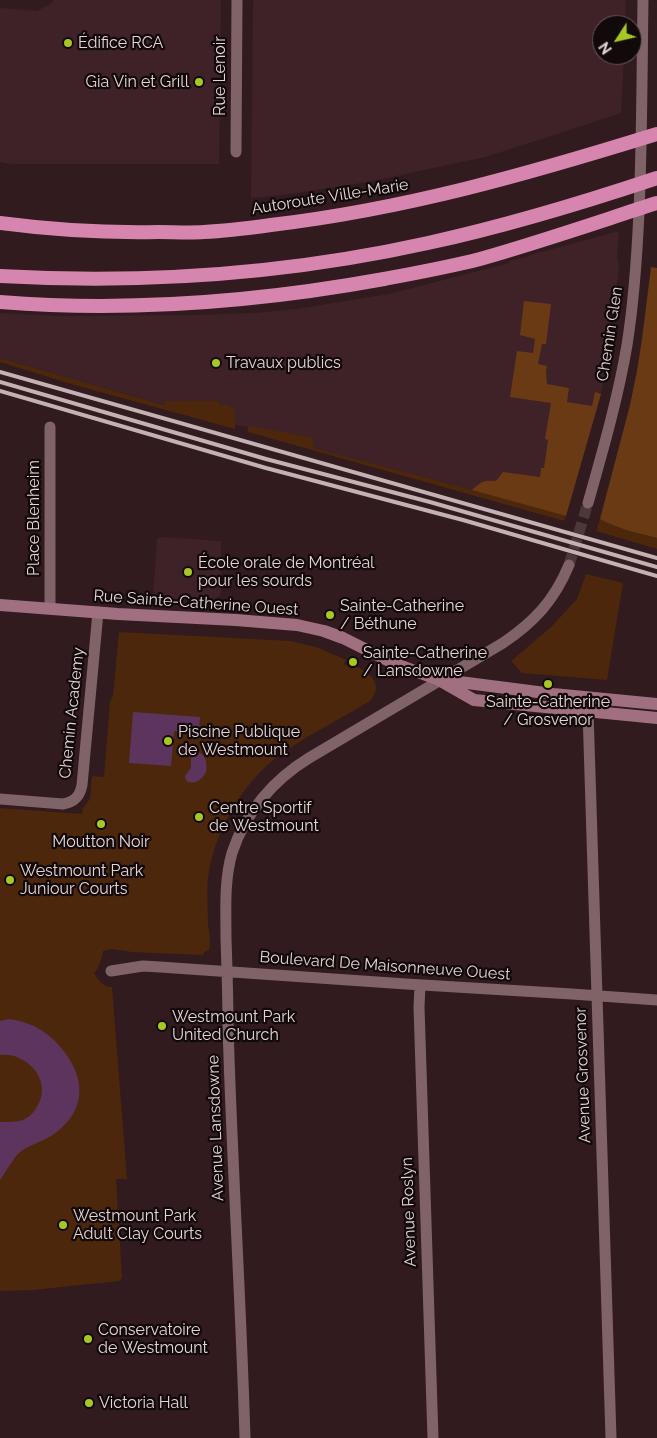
<!DOCTYPE html>
<meta charset="utf-8">
<style>
body{margin:0}
#map{position:relative;width:657px;height:1438px;overflow:hidden;background:#311b1e;font-family:Raleway,sans-serif}
canvas{display:block}
.north{position:absolute;left:592px;top:15px;width:50px;height:50px;box-sizing:border-box;background:#12090a;border:1px solid #665a5b;border-radius:50%;rotate:235deg;font-size:14px;font-weight:700;line-height:20px;text-align:center;color:#e4d4d5}
.north::after{content:'';display:block;margin:auto;width:18px;height:22px;background:#a7c820;clip-path:polygon(50% 0,100% 100%,50% 72%,0 100%)}
</style>
<div id="map">
<canvas width="657" height="1438"></canvas>
<div class="north">N</div>
</div>
<script>
const context = document.querySelector('canvas').getContext('2d');
context.lineJoin = 'round';
function fillPath(path, color) {
  context.fillStyle = color;
  context.fill(path, 'evenodd');
}
function strokePath(path, color, width, dash) {
  context.strokeStyle = color;
  context.lineWidth = width;
  context.lineCap = dash ? 'butt' : 'round';
  context.setLineDash(dash || []);
  context.stroke(path);
}
function write(font, color, halo, rows, align = 'center') {
  context.font = font + ' Raleway,sans-serif';
  context.lineWidth = 4.5;
  context.setLineDash([]);
  context.textBaseline = 'middle';
  context.strokeStyle = halo;
  context.fillStyle = color;
  for (const [text, x, y, turn = 0] of rows) {
    context.save();
    context.translate(x, y);
    context.rotate((+turn || 0) * Math.PI / 180);
    context.textAlign = isNaN(turn) ? turn : align;
    if (halo) context.strokeText(text, 0, 0);
    context.fillText(text, 0, 0);
    context.restore();
  }
}
fillPath(new Path2D(`
 M53,0H221L219,164H12L0,162V8L37,11L52,3Z
 M253,0H626L625,25H602V55H624L621,113L542,139L485,157L368,182L283,195L251,198Z
 M619,231L617,257L619,269L609,350L601,394L571,499L488,494L313,448L312,437L235,425L0,358V313L59,316L198,315L254,313L296,309L389,294L509,263V261L530,256V255Z
 M160,537L221,541V592L219,596L212,601L207,602L153,598L157,539Z`), '#3e2227');
fillPath(new Path2D(`
 M0,358L164,405L165,401H218L220,405H228L235,410V429L71,384L0,362Z
 M248,426L312,437L314,448L488,494L566,516L564,521L248,432Z
 M600,519C618,529 637,533 657,538V549L596,531Z
 M586,574L623,583L607,680L522,673L511,661L551,627L577,599Z
 M119,632L291,641L319,648L346,660L344,664L352,669L354,665C369,673 385,683 370,701C342,718 312,733 285,751C246,778 218,823 209,871C206,888 208,906 208,924C209,932 211,942 209,950L204,952L203,955L132,952L111,949L103,951C102,957 99,969 94,973C98,980 104,988 112,987L127,1179H116L122,1278L119,1281L33,1290L0,1291V808L82,814L83,808L90,799L92,776L104,777L110,701L113,696Z`), '#4c270b');
fillPath(new Path2D(`
 M651,267L657,268V538C637,533 618,529 600,519L630,405L637,371L642,339Z
 M524,301L551,304L546,344H542L538,364L547,366L546,372L547,384L569,388L567,402L592,406L595,392L601,394L566,516L472,490C482,481 483,480 496,481L503,472L540,477L541,468H544L548,440L545,439L551,403L510,397L517,351L533,353L535,339L520,335Z`), '#6a3a15');
fillPath(new Path2D(`
 M133,712L200,717L199,733L174,731L171,766L129,763Z
 M198,752C207,755 207,764 206,772C202,779 197,784 188,782L186,780L185,776L191,768V757L194,753Z
 M9,1019C33,1022 52,1034 66,1054C88,1085 83,1115 51,1136C41,1142 29,1145 20,1152C13,1158 6,1172 0,1180V1122C7,1122 17,1122 23,1120C29,1117 32,1114 35,1110C55,1084 29,1052 0,1055V1021Z`), '#5c345e');
strokePath(new Path2D(`
 M569,565L588,503`), '#4c3739', 11, [11, 5.5]);
strokePath(new Path2D(`
 M236,152L237,0
 M588,503C603,450 618,398 627,345C634,301 637,256 639,212C642,142 642,71 643,0
 M50,608V427
 M588,711L611,1438
 M0,799L63,804C75,802 80,796 82,785L98,612
 M111,971L143,966L160,967L406,984L572,994L657,1000
 M420,985L419,1007L433,1438
 M245,1438C241,1301 232,1164 228,1026C228,997 227,968 226,939C226,910 224,881 232,853C245,813 273,780 309,758L503,643C534,622 554,601 569,565`), '#7f6367', 11);
strokePath(new Path2D(`
 M0,605L118,614L236,620L297,625L324,631L343,638L391,662L439,680L474,700L657,718
 M444,680L553,694L657,704`), '#a07081', 12);
strokePath(new Path2D(`
 M0,223C53,230 105,233 158,232C173,232 189,233 204,232C226,231 249,228 271,225C406,209 528,174 657,134
 M0,276C143,284 288,274 428,243C506,226 582,203 657,178
 M0,302C128,312 258,302 384,279C416,273 449,267 480,259C540,242 598,222 657,203`), '#d686ae', 14);
strokePath(new Path2D(`
 M0,372L657,558
 M0,382L266,459L430,502L657,567
 M0,391L266,468L463,520L657,576`), '#c3b1b3', 4);
for (const [x, y, r, color] of [
 [68,43,5,"#a7c820"],
 [199,82,5,"#a7c820"],
 [216,363,5,"#a7c820"],
 [188,572,5,"#a7c820"],
 [330,615,5,"#a7c820"],
 [353,662,5,"#a7c820"],
 [548,684,5,"#a7c820"],
 [168,741,5,"#a7c820"],
 [199,817,5,"#a7c820"],
 [101,824,5,"#a7c820"],
 [10,880,5,"#a7c820"],
 [162,1026,5,"#a7c820"],
 [63,1225,5,"#a7c820"],
 [88,1339,5,"#a7c820"],
 [89,1403,5,"#a7c820"]
]) {
  const dot = new Path2D();
  dot.arc(x, y, r, 0, 2 * Math.PI);
  context.fillStyle = color;
  context.fill(dot);
  strokePath(dot, '#12090a', 2);
}
write('16px', '#e4d4d5', '#12090a', [
 ["Édifice RCA",78,43],
 ["Gia Vin et Grill",189,82,"right"],
 ["Travaux publics",226,363],
 ["École orale de Montréal",198,563],
 ["pour les sourds",198,581],
 ["Sainte-Catherine",340,606],
 ["/ Béthune",340,624],
 ["Sainte-Catherine",363,653],
 ["/ Lansdowne",363,671],
 ["Sainte-Catherine",548,702,"center"],
 ["/ Grosvenor",548,720,"center"],
 ["Piscine Publique",178,732],
 ["de Westmount",178,750],
 ["Centre Sportif",209,808],
 ["de Westmount",209,826],
 ["Moutton Noir",101,842,"center"],
 ["Westmount Park",20,871],
 ["Juniour Courts",20,889],
 ["Westmount Park",172,1017],
 ["United Church",172,1035],
 ["Westmount Park",73,1216],
 ["Adult Clay Courts",73,1234],
 ["Conservatoire",98,1330],
 ["de Westmount",98,1348],
 ["Victoria Hall",99,1403]
], 'left');
write('16px', '#e4d4d5', '#12090a', [
 ["Rue Lenoir",220,76,-90],
 ["Autoroute Ville-Marie",330,197,-9],
 ["Chemin Glen",610,334,-81],
 ["Place Blenheim",34,518,-90],
 ["Rue Sainte-Catherine Ouest",196,603,4],
 ["Chemin Academy",72,713,-84],
 ["Boulevard De Maisonneuve Ouest",385,966,4],
 ["Avenue Grosvenor",583,1075,-92],
 ["Avenue Lansdowne",216,1128,-92],
 ["Avenue Roslyn",409,1212,-92]
]);
</script>
